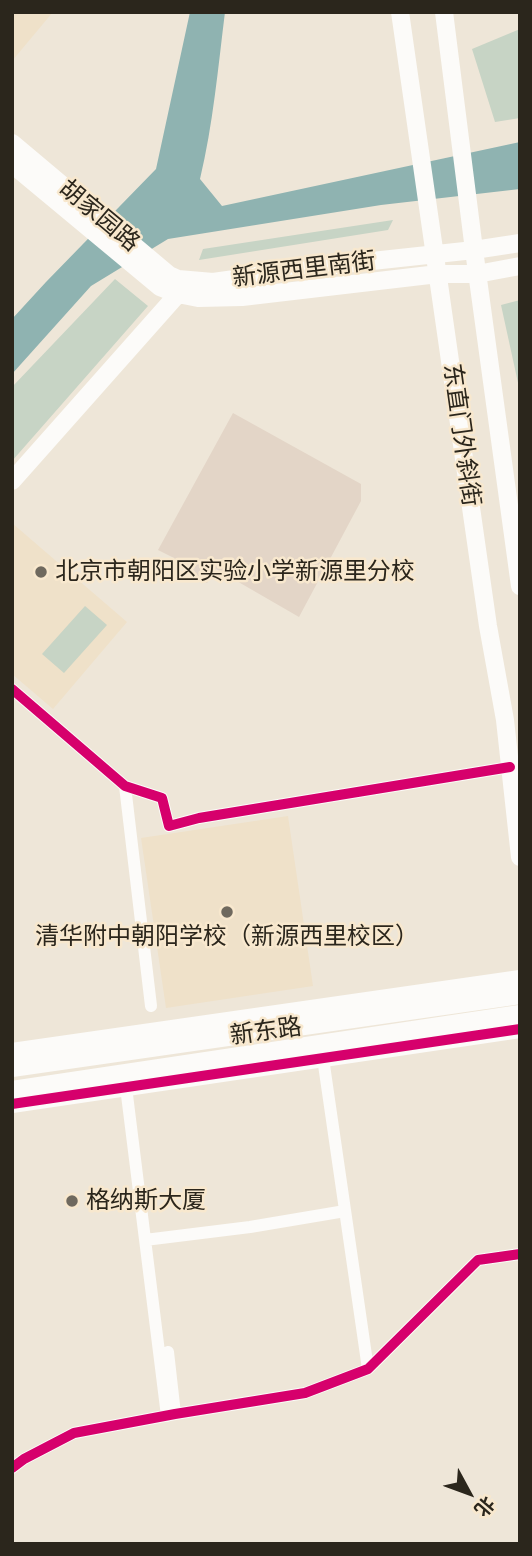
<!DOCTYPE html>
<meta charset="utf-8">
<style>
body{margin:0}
#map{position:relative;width:532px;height:1556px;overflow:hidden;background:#eee6d8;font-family:"IBM Plex Sans","Noto Sans SC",sans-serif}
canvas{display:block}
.frame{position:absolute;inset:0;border:14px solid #2b261c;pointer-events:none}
.north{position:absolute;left:434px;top:1458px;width:70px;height:70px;-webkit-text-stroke:5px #f8e8ce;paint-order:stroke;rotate:131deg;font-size:19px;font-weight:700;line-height:28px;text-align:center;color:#2b261c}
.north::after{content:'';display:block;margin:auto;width:24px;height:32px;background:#2b261c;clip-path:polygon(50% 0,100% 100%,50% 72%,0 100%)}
</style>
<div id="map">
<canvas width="532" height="1556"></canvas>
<div class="frame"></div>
<div class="north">北</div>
</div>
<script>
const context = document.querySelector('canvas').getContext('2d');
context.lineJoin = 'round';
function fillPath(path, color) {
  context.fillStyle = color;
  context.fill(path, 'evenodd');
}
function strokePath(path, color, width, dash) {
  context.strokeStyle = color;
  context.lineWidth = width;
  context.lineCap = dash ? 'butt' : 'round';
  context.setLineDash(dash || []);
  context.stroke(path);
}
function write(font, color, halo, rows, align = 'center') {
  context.font = font + ' "IBM Plex Sans","Noto Sans SC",sans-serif';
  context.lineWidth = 5;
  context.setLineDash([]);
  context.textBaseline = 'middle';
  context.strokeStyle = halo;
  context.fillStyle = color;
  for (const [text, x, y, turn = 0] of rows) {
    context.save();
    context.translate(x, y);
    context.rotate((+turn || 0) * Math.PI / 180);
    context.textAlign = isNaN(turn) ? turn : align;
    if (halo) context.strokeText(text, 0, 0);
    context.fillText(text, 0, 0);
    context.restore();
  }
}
fillPath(new Path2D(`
 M233,413L361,484V501L299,617L216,569L207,583L172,563L174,558L158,550Z`), '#e3d5c7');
fillPath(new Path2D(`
 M12,12H53L12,61Z
 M12,523L127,622L53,709L12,674Z
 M288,816L313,986L166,1008L141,838Z`), '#efe1c9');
fillPath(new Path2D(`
 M520,29V118L495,122L472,49Z
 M393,220L388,230L199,260L203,249Z
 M115,279L148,306L12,461V387Z
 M520,300V392L501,305Z
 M85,606L107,625L64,673L42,654Z`), '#c7d4c5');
fillPath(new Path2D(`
 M190,12H225C218,68 213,125 200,179L222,206L520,142V189L381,205L168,239L91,286L12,374V319L46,282L156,169Z`), '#8fb3b1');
strokePath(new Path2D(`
 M12,689L125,786L162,798L169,826L199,818L510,767
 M125,786L151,1006
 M323,1058L368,1369
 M126,1087L167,1416
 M145,1240L250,1227L345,1211
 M168,1352L175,1414
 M12,1468L24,1459L74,1433L175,1414L305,1393L368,1369L478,1260L520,1254`), '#fcfbf9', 12);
strokePath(new Path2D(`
 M400,12L488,626L505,720L520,857
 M444,12L474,250L520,586
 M12,143L169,275L178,279L213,282L335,265L474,250L520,243
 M12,164L160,287L178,294L198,298L242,297L438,274H477L520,266
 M12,481L185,286
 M12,1052L520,979
 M12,1068L520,995
 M12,1090L520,1014
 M12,1104L520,1029`), '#fcfbf9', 18);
strokePath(new Path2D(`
 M12,689L125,786L162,798L169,826L199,818L510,767
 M12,1104L520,1029
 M12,1468L24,1459L74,1433L175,1414L305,1393L368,1369L478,1260L520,1254`), '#d6006c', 10);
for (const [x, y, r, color] of [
 [41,572,7,"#6f695e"],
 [227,912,7,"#6f695e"],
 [72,1201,7,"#6f695e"]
]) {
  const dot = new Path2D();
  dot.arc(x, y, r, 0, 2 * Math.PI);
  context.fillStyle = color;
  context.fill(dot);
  strokePath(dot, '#f8e8ce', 2.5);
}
write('24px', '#2b261c', '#f8e8ce', [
 ["胡家园路",99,216,40],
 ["新源西里南街",304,270,-7],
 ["东直门外斜街",461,435,82],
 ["新东路",266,1032,-8]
]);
write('24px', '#2b261c', '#f8e8ce', [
 ["北京市朝阳区实验小学新源里分校",55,572],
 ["清华附中朝阳学校（新源西里校区）",227,937,"center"],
 ["格纳斯大厦",86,1201]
], 'left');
</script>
